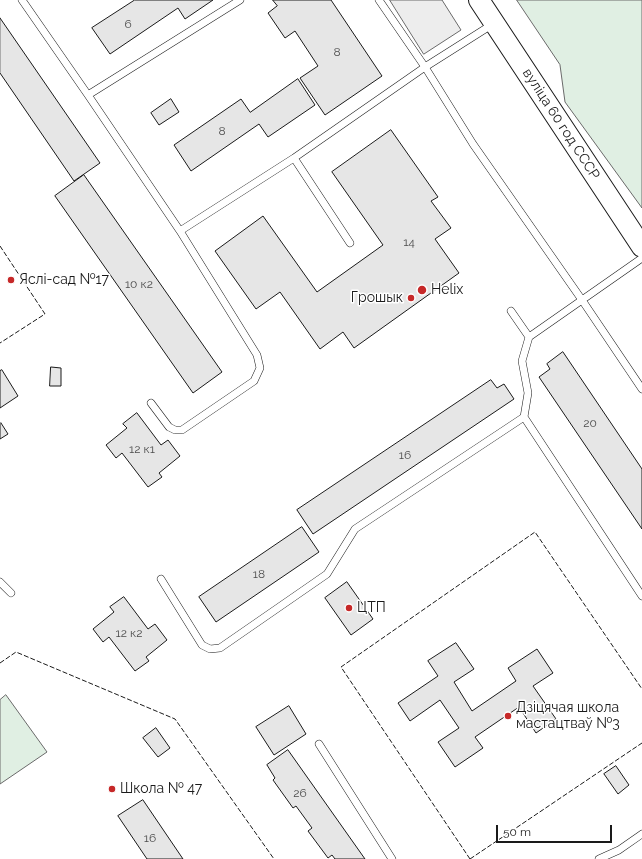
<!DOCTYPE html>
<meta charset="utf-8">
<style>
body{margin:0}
#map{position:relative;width:642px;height:859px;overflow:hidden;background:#fff;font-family:Raleway,sans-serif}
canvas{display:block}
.scale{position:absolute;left:496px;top:825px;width:116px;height:18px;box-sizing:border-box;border:2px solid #1a1a1a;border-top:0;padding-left:5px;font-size:12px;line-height:14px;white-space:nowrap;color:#1a1a1a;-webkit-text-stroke:3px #fff;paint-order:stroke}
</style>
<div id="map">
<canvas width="642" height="859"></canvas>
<div class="scale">50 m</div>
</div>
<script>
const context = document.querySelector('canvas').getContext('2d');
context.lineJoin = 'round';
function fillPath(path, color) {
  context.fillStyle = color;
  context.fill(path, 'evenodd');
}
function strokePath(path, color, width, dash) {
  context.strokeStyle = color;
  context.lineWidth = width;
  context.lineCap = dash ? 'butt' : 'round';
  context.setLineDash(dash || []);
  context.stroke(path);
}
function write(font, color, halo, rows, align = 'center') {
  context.font = font + ' Raleway,sans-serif';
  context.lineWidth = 3;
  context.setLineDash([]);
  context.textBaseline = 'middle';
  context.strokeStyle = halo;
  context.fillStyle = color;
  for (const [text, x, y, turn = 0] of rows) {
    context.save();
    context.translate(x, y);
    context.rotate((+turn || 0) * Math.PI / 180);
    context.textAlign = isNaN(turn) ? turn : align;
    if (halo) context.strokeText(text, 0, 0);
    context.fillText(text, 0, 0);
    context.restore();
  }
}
const green = new Path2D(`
 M517,0H642V208L565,102L560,65Z
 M6,695L47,752L0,784V700Z`);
fillPath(green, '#e0efe3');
strokePath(green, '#6a6a6a', 1);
const parking = new Path2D(`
 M390,0H442L461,30L424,54Z`);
fillPath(parking, '#ededed');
strokePath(parking, '#6a6a6a', 1);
const building = new Path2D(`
 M135,0H213L185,19L178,8L110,54L92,28Z
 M273,0H331L382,76L325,115L300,78L318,66L295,31L285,38L268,13L277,6Z
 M0,18L100,163L74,181L0,73Z
 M298,79L315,105L268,137L259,124L191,171L174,145L241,99L250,112Z
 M171,99L179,112L159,125L151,113Z
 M391,130L438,197L431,201L451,228L435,239L459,273L354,348L343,332L320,349L280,292L256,309L215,251L263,216L317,292L383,245L332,172Z
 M84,175L222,372L193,393L55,196Z
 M563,352L642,469V529L539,377L550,369L547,364Z
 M51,367L61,368V386H50Z
 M2,370L18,396L0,408V371Z
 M491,380L497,388L504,384L514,399L313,534L297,510Z
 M137,413L161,445L168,440L180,456L159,473L162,477L148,487L122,453L116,458L106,445L127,428L123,424Z
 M1,423L8,434L0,439V424Z
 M302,527L319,552L216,622L199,597Z
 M347,582L373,619L351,635L325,598Z
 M124,597L148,629L155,624L167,640L146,657L149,661L135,671L109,637L103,642L93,629L114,612L110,607Z
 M456,643L474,669L454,682L472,711L516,681L508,668L537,649L553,673L533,686L556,719L536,733L519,707L475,737L483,748L455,767L438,742L459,728L440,700L410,721L398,703L438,676L428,661Z
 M289,706L306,734L274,755L256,727Z
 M156,728L170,748L158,757L143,738Z
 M288,750L365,859H335L332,855L328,858L308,831L312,828L296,806L293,808L273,780L275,778L267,765Z
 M616,766L629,785L618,794L604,774Z
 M143,800L183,859H147L118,816Z`);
fillPath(building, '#e6e6e6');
strokePath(building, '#1a1a1a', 1);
const lane = new Path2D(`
 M22,0L88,95L180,231L294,158L425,67L493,24
 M379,0L425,67L473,144L582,300L642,389
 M88,95L240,0
 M294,158L350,243
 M511,311L529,337
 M151,403L169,427L175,430H182L254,381L260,368L257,355L180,231
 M524,417L642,596
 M161,579L202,645L210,649L220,648L327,574L355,529L524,417L528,393L522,361L529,337L642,258
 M0,582L11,593
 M319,744L392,859
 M599,859L619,850L642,834`);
const secondary = new Path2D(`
 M479,0L642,247`);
strokePath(lane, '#1a1a1a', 8);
strokePath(secondary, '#1a1a1a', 22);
strokePath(lane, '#fff', 7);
strokePath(secondary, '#fff', 20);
strokePath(new Path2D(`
 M0,246L45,314L0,343
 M0,663L16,652L175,719L274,859
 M470,859L341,667L535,532L642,689
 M470,859L642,743`), '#1a1a1a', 1, [5, 2]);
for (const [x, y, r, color] of [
 [11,280,4,"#c62828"],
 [422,290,5,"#c62828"],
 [411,298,4,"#c62828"],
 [349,608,4,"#c62828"],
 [508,716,4,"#c62828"],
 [112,789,4,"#c62828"]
]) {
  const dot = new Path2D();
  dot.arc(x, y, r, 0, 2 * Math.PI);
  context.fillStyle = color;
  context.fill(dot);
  strokePath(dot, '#fff', 1.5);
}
write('12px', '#4d4d4d', null, [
 ["6",128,24],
 ["8",337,52],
 ["8",222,131],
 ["14",409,242],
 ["10 к2",139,284],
 ["20",590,423],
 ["12 к1",142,449],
 ["16",405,455],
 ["18",259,574],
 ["12 к2",129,633],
 ["26",300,793],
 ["16",150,838]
]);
write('14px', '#1a1a1a', '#fff', [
 ["вуліца 60 год СССР",561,124,57]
]);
write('14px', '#1a1a1a', '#fff', [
 ["Яслі-сад №17",19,280],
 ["Helix",431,290],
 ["Грошык",403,298,"right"],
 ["ЦТП",357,608],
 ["Дзіцячая школа",516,708],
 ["мастацтваў №3",516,724],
 ["Школа № 47",120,789]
], 'left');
</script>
